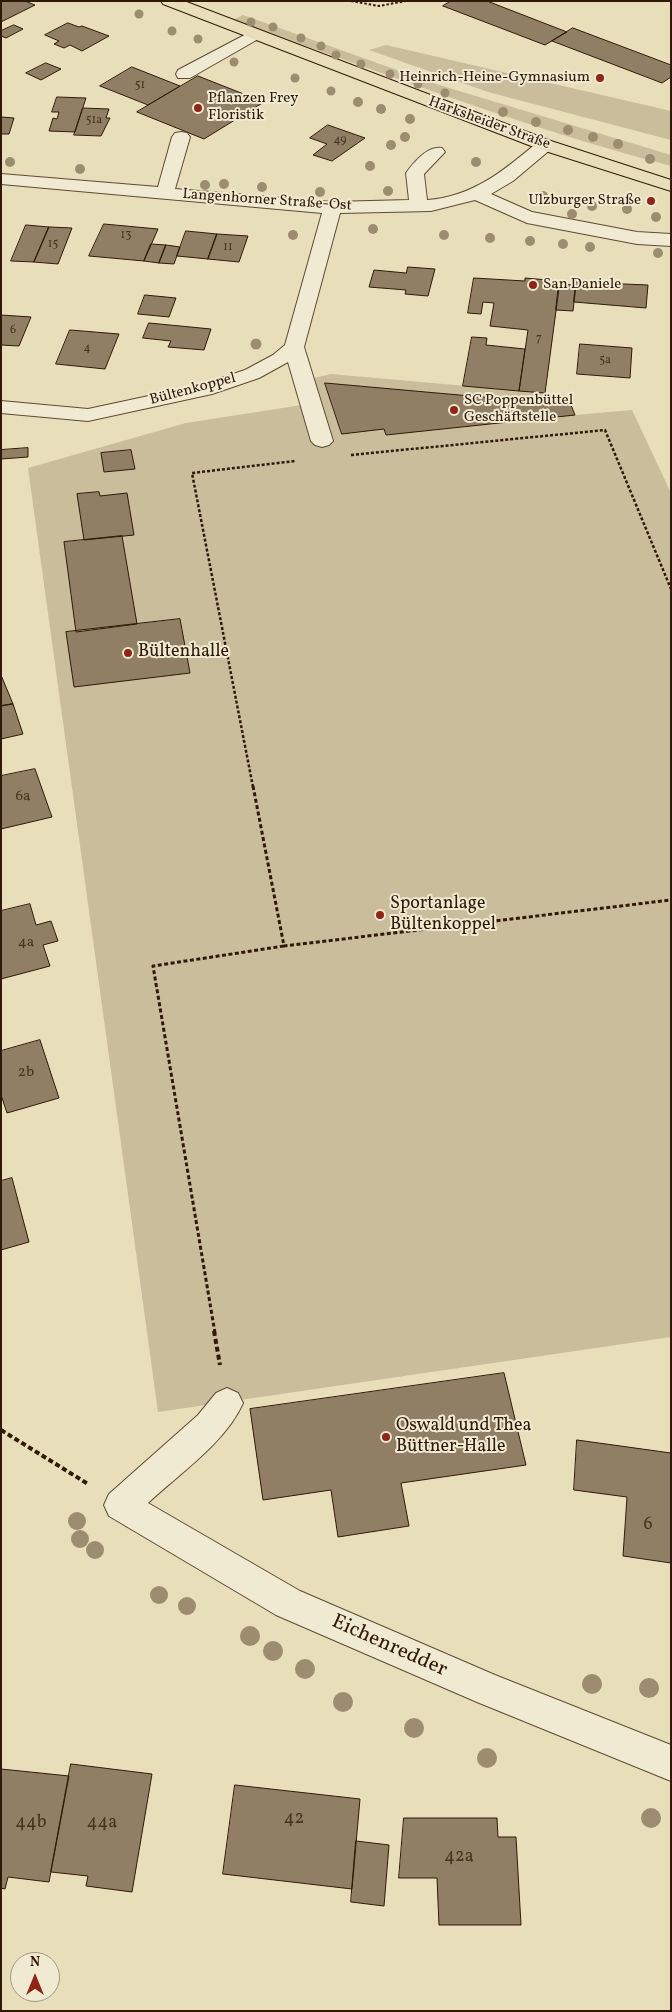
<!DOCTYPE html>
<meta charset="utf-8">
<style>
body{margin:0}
#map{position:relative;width:672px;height:2012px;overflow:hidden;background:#e8deba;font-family:Vollkorn,serif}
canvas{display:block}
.frame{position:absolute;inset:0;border:2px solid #311908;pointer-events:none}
.north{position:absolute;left:10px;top:1952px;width:50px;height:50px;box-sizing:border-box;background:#f0ead2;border:1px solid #a49681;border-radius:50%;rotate:0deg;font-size:14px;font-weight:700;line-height:20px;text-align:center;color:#311908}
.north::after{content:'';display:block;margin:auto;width:18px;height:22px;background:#8f2418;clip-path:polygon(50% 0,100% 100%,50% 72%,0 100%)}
</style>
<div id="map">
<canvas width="672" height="2012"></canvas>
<div class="frame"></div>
<div class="north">N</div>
</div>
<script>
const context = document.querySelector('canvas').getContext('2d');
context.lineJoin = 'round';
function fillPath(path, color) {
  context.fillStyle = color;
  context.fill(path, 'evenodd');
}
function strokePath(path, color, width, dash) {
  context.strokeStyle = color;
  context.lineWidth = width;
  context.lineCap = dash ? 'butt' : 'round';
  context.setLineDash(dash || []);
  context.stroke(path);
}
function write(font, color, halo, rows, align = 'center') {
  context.font = font + ' Vollkorn,serif';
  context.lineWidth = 4;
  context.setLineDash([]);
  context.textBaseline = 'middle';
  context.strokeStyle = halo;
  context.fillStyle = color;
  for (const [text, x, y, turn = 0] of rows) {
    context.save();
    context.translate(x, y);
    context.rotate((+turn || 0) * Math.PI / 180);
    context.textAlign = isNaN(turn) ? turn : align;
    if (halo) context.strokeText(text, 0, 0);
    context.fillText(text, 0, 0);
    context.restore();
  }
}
fillPath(new Path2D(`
 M243,15L436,84L671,155V166C522,127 378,71 233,20Z
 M386,45L671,111V140L488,92L369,50Z
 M331,374L567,395L575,415L632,410L671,493V1337L158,1412L28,468L186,423L321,402L314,378Z`), '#c9bd9c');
const building = new Path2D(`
 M1,1H25L35,5L1,22Z
 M451,1H487L567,32L545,45L443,6Z
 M68,23L79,27L82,26L109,36L82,51L70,45L64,48L54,44L59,41L45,35Z
 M14,25L23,29L6,38L1,36V31Z
 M573,28L671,65V77L662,83L552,41Z
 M46,63L61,69L41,80L26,73Z
 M132,67L180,86L148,105L100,86Z
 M198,76L264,102L204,139L137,112Z
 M57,97L86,98L75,132L49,131L53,118L57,119L59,112H52Z
 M83,108L109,109L106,118H110L101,136L74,135Z
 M1,117L14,118L9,134H1Z
 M328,125L365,138L332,161L313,155L327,144L310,138Z
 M104,224L158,229L144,261L89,256Z
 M26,225L49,227L34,262L11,261Z
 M49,227L72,228L58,264L34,262Z
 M186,231L217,234L208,259L177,256Z
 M217,234L248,236L239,262L208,259Z
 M151,244L166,245L159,263L144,261Z
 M166,245L180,247L174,264L159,263Z
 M408,267L435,269L428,296L405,294L406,290L369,287L374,270L406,273Z
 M474,278L525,281V278L560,281L545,393L519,391L528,330L490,326L494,303L483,302L481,314L468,313Z
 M576,282L648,285L646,308L574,302Z
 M559,284L576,285L573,311L556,310Z
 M145,295L176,298L169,317L138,314Z
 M1,315L31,317L19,346L1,345Z
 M149,323L211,329L204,350L168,347L171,341L143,338Z
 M70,330L119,334L105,369L56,364Z
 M472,337L487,338L486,345L525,349L519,391L463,386Z
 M580,344L632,348L630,378L577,374Z
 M325,383L571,405L575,415L386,435L384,429L342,434Z
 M28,448V457L1,459V450Z
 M131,450L135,469L104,472L101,453Z
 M99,492L100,496L127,493L134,535L84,540L77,494Z
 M122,536L137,624L76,632L64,542Z
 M180,619L190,673L74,687L66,632Z
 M1,675L13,704L1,706Z
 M13,704L23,734L1,739V706Z
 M35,769L52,817L1,829V776Z
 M30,904L36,925L51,921L58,941L43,945L50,966L1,979V911Z
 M40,1040L59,1098L7,1113L1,1095V1051Z
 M12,1178L29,1242L1,1250V1181Z
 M504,1373L526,1465L401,1483L409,1526L338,1537L331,1490L263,1500L250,1409Z
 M577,1440L671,1453V1563L623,1556L627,1497L574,1490Z
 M71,1764L152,1774L132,1892L86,1886L88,1876L51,1872Z
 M1,1769L69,1776L49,1882L8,1877L5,1889L1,1888Z
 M235,1785L360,1799L352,1889L223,1874Z
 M404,1818H497L498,1837H516L521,1925H439L437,1878H399Z
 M356,1841L389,1845L384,1906L351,1902Z`);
fillPath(building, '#907f65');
strokePath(building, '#311908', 1);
const minor = new Path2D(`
 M254,30L260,32L262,35L260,38L190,78H178L176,74L178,70Z
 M181,132L187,133L190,137L175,189L332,202L409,200L406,173C414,162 428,145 442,148L445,152L424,174L427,200C473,197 506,169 539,141H551L554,145L551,149L513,181L491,194L532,212L637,232L671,234V246L637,244L527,223L475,200L431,211L340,213L304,347L333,441L329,445L322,447L315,445L311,441L288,362L259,378L212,394L88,421L1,413V401L88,409L200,385L245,370L273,355L285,345L322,213L1,184V174L158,187L172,137L175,133Z
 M227,1388L238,1393L243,1403C226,1442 179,1474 148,1503L300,1591L495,1675L671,1745V1781L477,1702L276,1615L109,1516L104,1505L109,1494L198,1415L216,1393Z`);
const major = new Path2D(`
 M161,1H184L551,141L671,180V191L539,149L163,4Z`);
strokePath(minor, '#5f4a34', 2);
strokePath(major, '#311908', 2);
strokePath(new Path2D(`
 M351,1L379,6L406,1`), '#311908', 2, [2.5, 2]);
strokePath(new Path2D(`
 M351,455L605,430L671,589
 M253,787L192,473L295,461`), '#311908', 2.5, [3, 2]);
strokePath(new Path2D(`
 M253,786L284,946L671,900
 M215,1333L153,966L284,946`), '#311908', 3, [4, 2.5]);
strokePath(new Path2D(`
 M214,1331L220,1365
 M1,1430L88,1484`), '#311908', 4, [5, 3]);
fillPath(minor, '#f0ead2');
fillPath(major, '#e8deba');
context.fillStyle = '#9d8d70';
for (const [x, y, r] of [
 [139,14,4.5],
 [251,22,4.5],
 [273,27,4.5],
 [172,31,4.5],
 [301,38,4.5],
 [198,39,4.5],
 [321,46,4.5],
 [336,55,4.5],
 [234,62,4.5],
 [361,64,4.5],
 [390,74,4.5],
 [295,78,4.5],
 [418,84,4.5],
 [331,91,4.5],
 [445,93,4.5],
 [358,102,5],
 [381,109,5],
 [503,112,5],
 [410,119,5],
 [536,122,5],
 [568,130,5],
 [405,137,5],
 [593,137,5],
 [618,144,5],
 [391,145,5],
 [650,159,5],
 [10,162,5],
 [476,162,5],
 [370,166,5],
 [80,169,5],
 [224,184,5],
 [205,185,5],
 [262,187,5],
 [388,191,5],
 [320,192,5],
 [543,196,5],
 [592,206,5],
 [627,209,5],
 [572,214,5],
 [656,217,5],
 [373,229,5],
 [293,235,5],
 [444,235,5],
 [490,238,5],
 [530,241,5],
 [563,244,5],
 [590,247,5],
 [658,253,5],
 [256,344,5.5],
 [77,1521,9],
 [80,1539,9],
 [95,1550,9],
 [159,1595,9],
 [187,1606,9],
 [250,1636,10],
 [273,1651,10],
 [305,1669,10],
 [592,1684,10],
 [649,1688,10],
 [343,1702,10],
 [414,1728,10],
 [487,1758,10],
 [651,1818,10]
]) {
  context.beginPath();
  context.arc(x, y, r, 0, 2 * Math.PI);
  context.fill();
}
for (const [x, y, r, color] of [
 [600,78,5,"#8f2418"],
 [198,108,5,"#8f2418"],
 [651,201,5,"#8f2418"],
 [533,285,5,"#8f2418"],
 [454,410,5,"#8f2418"],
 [128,653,5,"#8f2418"],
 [380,915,5,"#8f2418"],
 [386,1437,5,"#8f2418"]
]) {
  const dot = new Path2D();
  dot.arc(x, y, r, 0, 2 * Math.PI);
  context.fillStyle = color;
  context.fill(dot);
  strokePath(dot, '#f0ead2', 2);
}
write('12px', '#49321f', null, [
 ["51",140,86],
 ["51a",94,121],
 ["49",340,141],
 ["13",126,236],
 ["15",53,245],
 ["11",228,248],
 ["6",13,331],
 ["7",539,339],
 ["4",87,349],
 ["5a",605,361]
]);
write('15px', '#311908', '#f0ead2', [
 ["Heinrich-Heine-Gymnasium",590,78,"right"],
 ["Pflanzen Frey",208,99],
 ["Floristik",208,116],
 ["Ulzburger Straße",641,201,"right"],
 ["San Daniele",543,285],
 ["SC Poppenbüttel",464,401],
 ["Geschäftstelle",464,418]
], 'left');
write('15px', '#311908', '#f0ead2', [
 ["Harksheider Straße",489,124,20],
 ["Langenhorner Straße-Ost",267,201,4],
 ["Bültenkoppel",193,390,-15]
]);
write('15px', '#49321f', null, [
 ["6a",23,797],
 ["4a",26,943],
 ["2b",26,1073]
]);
write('18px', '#311908', '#f0ead2', [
 ["Bültenhalle",138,653],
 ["Sportanlage",390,905],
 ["Bültenkoppel",390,926],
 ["Oswald und Thea",396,1427],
 ["Büttner-Halle",396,1448]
], 'left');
write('18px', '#49321f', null, [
 ["6",648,1526],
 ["42",294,1820],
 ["44b",31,1824],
 ["44a",102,1824],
 ["42a",459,1858]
]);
write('21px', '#311908', '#f0ead2', [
 ["Eichenredder",389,1647,24]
]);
</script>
